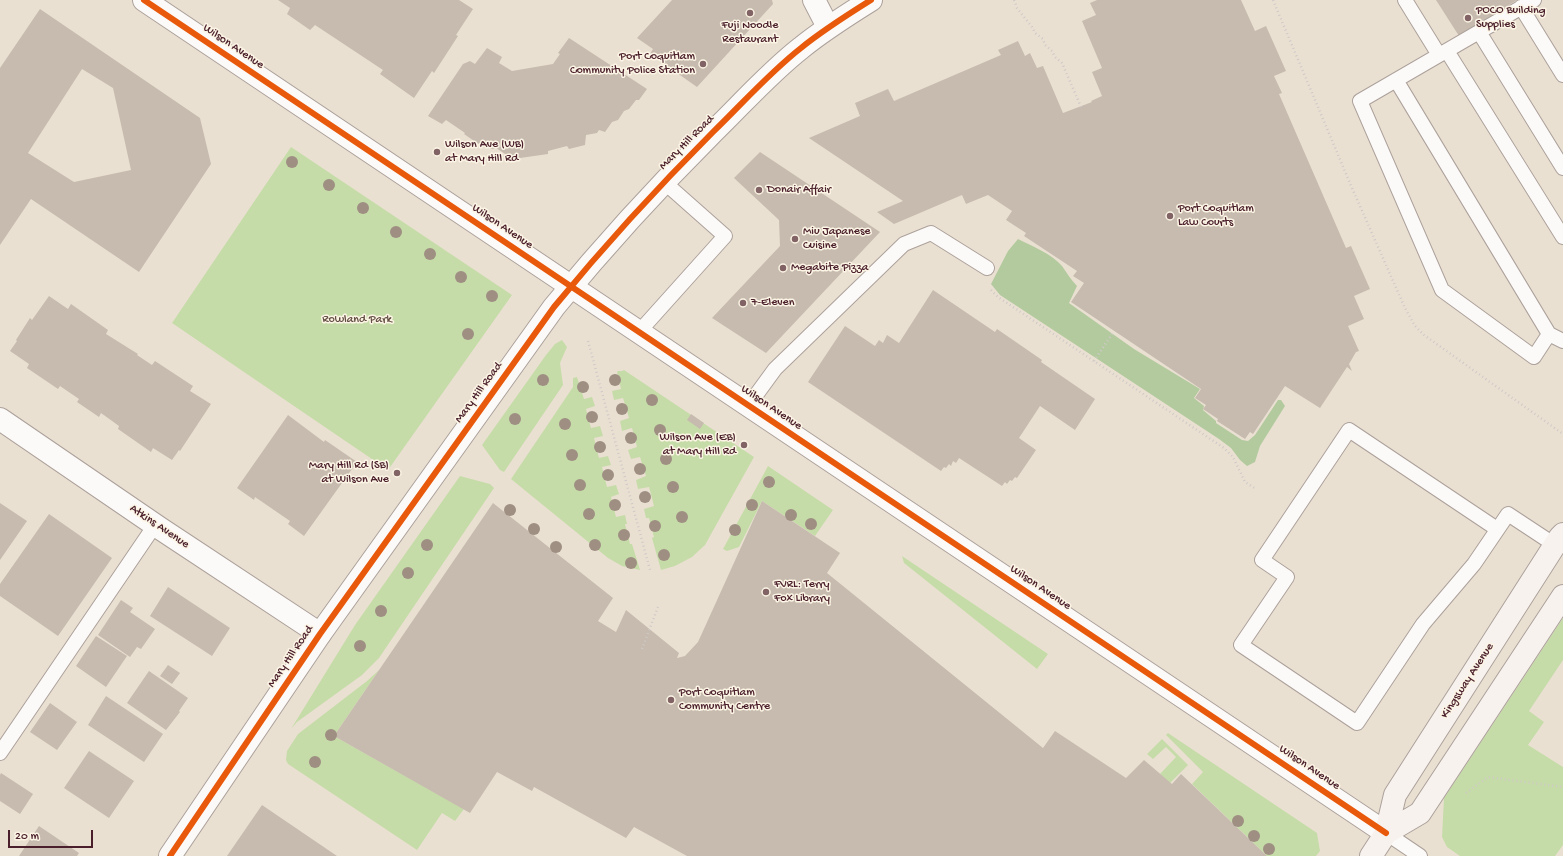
<!DOCTYPE html>
<style>
body{margin:0}
#map{position:relative;width:1563px;height:856px;overflow:hidden;background:#eae0d2;font-family:"Gochi Hand",sans-serif}
canvas{display:block}
.scale{position:absolute;left:8px;top:830px;width:85px;height:18px;box-sizing:border-box;border:2px solid #4a1f2b;border-top:0;padding-left:5px;font-size:12px;line-height:14px;white-space:nowrap;color:#4a1f2b;-webkit-text-stroke:3px #fcf5e5;paint-order:stroke}
</style>
<div id="map">
<canvas width="1563" height="856"></canvas>
<div class="scale">20 m</div>
</div>
<script>
const context = document.querySelector('canvas').getContext('2d');
context.lineJoin = 'round';
function fillPath(path, color) {
  context.fillStyle = color;
  context.fill(path, 'evenodd');
}
function strokePath(path, color, width, dash) {
  context.strokeStyle = color;
  context.lineWidth = width;
  context.lineCap = dash ? 'butt' : 'round';
  context.setLineDash(dash || []);
  context.stroke(path);
}
function write(font, color, halo, rows, align = 'center') {
  context.font = font + ' "Gochi Hand",sans-serif';
  context.lineWidth = 3;
  context.setLineDash([]);
  context.textBaseline = 'middle';
  context.strokeStyle = halo;
  context.fillStyle = color;
  for (const [text, x, y, turn = 0] of rows) {
    context.save();
    context.translate(x, y);
    context.rotate((+turn || 0) * Math.PI / 180);
    context.textAlign = isNaN(turn) ? turn : align;
    if (halo) context.strokeText(text, 0, 0);
    context.fillText(text, 0, 0);
    context.restore();
  }
}
fillPath(new Path2D(`
 M291,147L512,295L388,470L172,323Z
 M562,340L567,347L560,363L563,385L504,472L500,470L482,445L546,355L555,344Z
 M624,370L754,457L705,545L692,557L675,566L661,570L652,538L654,537L649,518H646L644,509L654,506L649,487L638,489L636,480L646,476L640,457L631,459L628,450L637,447L632,428L622,431L620,421L629,418L623,398L614,400L612,391L621,389L617,372L618,371H622Z
 M577,377L584,399L592,397L595,406L586,409L591,428L600,426L603,436L594,438L599,458L608,456L611,465L602,467L607,487L616,485L619,494L611,497L616,517L625,515L627,524H625L630,544H632L640,570L622,566L608,558L511,479L573,387V378Z
 M768,466L833,510L815,536L762,501L739,547L727,551L723,549Z
 M460,476L490,484L494,488L379,658L362,675L297,722L291,729L355,625Z
 M902,556L1048,654L1037,669L904,563Z
 M1563,618V660L1529,711L1544,722L1528,745L1563,767V845L1555,856H1460L1447,847L1442,837L1444,798Z
 M379,670L334,736L464,809L455,821L442,813L417,850L288,764L286,760L287,751L298,734L367,681Z
 M1168,733L1317,833L1320,851L1316,856H1267L1192,784L1203,772L1166,735Z
 M1162,739L1188,765L1170,783L1160,774L1176,757L1166,747L1153,759L1147,754Z`), '#c6dca8');
fillPath(new Path2D(`
 M1018,239C1032,246 1052,254 1062,266C1067,273 1071,280 1077,286L1069,303L1134,349L1200,389L1194,398L1204,406L1203,410L1216,421V423L1242,440L1248,441L1255,435L1278,400H1281L1285,406L1260,446L1255,462L1247,466L1240,460L1231,448L1219,439L1000,295L991,284L1008,251Z`), '#b3ca9e');
fillPath(new Path2D(`
 M278,0H459L473,9L456,35L458,36L434,73L432,71L414,98L380,74L383,70L315,25L310,30L287,14L290,8Z
 M672,0H772L773,4L697,87L650,54L653,49L637,38Z
 M1097,0H1241L1255,31L1266,26L1286,71L1274,76L1282,93L1279,94L1346,248L1351,246L1370,289L1354,296L1364,319L1348,326L1359,351L1356,352L1349,364L1352,371L1347,367L1320,408L1285,386L1253,434L1250,432L1245,439L1217,421L1218,419L1203,409L1206,405L1195,398L1201,389L1071,302L1084,283L1073,276L1077,271L1024,236L1026,233L1006,220L1012,211L988,195L966,204L962,195L894,224L877,212L903,201L809,138L860,116L855,103L888,89L894,101L1001,55L998,50L1018,41L1025,56L1030,53L1037,68L1043,66L1063,113L1092,102L1091,101L1102,96L1092,72L1102,68L1082,21L1096,15L1090,3Z
 M1436,0H1517L1459,36Z
 M40,9L200,118L211,164L139,272L31,199L0,245V68ZM82,69L113,88L131,170L74,182L28,153Z
 M569,38L647,89L639,100H636L629,109L624,111L618,120L612,122L605,132L599,130L597,133L586,135L585,145L569,149L567,146L548,151V154L513,159L496,148L492,149L482,144L480,145L464,134L465,133L446,120L442,124L428,116L463,64L470,61L475,64L487,48L502,57L499,63L512,71L553,64L560,54L558,53Z
 M760,152L880,232L766,353L712,318L780,246L779,220L734,178Z
 M933,290L995,332L997,329L1042,360L1041,362L1095,399L1075,430L1040,406L1019,438L1036,450L1017,478L1015,477L1012,481L1010,480L1007,484L1005,482L1002,486L959,458L956,463L953,461L951,466L949,464L946,468L944,467L941,471L808,382L845,326L875,346L879,340L883,343L887,335L899,343Z
 M49,296L68,309L71,304L108,330L106,334L138,354L137,355L152,365L155,361L193,386L190,391L211,404L180,451L179,450L172,460L153,448L151,452L118,429L119,426L101,413L99,417L77,402L79,399L60,386L58,389L27,368L29,364L10,351L17,341L16,340L30,318L32,320Z
 M691,414L704,423L700,429L687,420Z
 M288,415L324,442L325,440L357,462L304,536L288,524L290,521L255,497L254,500L237,488Z
 M762,501L840,553L827,573L1043,748L1055,731L1126,778L1144,760L1172,784L1181,774L1267,856H687L634,827L626,838L534,787L532,791L497,772L470,813L334,736L493,503L613,598L598,621L616,632L626,610L679,653L677,658L685,656L698,642Z
 M0,503L27,521L0,560Z
 M49,514L112,558L58,636L0,596V584Z
 M168,587L230,628L212,656L150,616Z
 M121,600L133,608L130,612L155,629L141,649L137,647L130,657L98,635Z
 M96,636L127,656L106,687L76,666Z
 M168,665L180,673L172,684L160,676Z
 M149,671L188,698L179,711L180,712L166,730L127,703Z
 M106,696L163,734L144,762L88,725Z
 M50,703L77,722L57,750L30,732Z
 M89,751L134,781L109,818L64,788Z
 M1,773L33,794L20,814L0,801V775Z
 M262,805L337,856H227Z
 M39,826L79,853L77,856H19Z`), '#c6bbae');
const service = new Path2D(`
 M1405,0L1439,55
 M1534,0L1360,101L1442,290L1534,357L1549,334L1563,341
 M1521,7L1563,75
 M1479,32L1563,168
 M1447,51L1563,237
 M1396,80L1549,334
 M638,333L725,236L664,182
 M748,406L775,369L904,244L931,233L987,268
 M1497,529L1349,430L1262,560L1287,577L1241,645L1357,723L1423,624L1474,564L1508,514L1555,545
 M0,753L155,525
 M1386,833L1420,856`);
const minor = new Path2D(`
 M814,0L828,27
 M0,419L161,529L320,634`);
const tertiary = new Path2D(`
 M144,0L1386,833
 M170,856L320,634L554,307C604,246 657,188 713,132C742,104 769,73 801,48C823,30 847,15 871,0`);
const secondary = new Path2D(`
 M1386,833L1420,813L1563,596
 M1371,856L1386,833L1395,795L1560,537L1563,534`);
strokePath(service, '#aca19b', 16);
strokePath(minor, '#aca19b', 24);
strokePath(tertiary, '#aca19b', 24);
strokePath(secondary, '#aca19b', 24);
strokePath(new Path2D(`
 M1014,0L1017,8L1032,27L1035,33L1043,39L1045,45L1052,51L1055,57L1062,63L1081,107
 M1273,0L1352,188L1405,308L1415,326L1424,335L1563,434
 M991,290L998,297L1224,448L1233,457L1245,482L1256,489
 M588,341L650,570
 M1094,361L1114,331
 M642,649L658,607
 M1466,793L1488,777L1563,787`), '#cfc9c7', 2.5, [1, 3]);
strokePath(service, '#fcfaf8', 14);
strokePath(minor, '#fcfaf8', 22);
strokePath(tertiary, '#fcfaf8', 22);
strokePath(secondary, '#f7f2ee', 22);
strokePath(new Path2D(`
 M144,0L1386,833
 M170,856L320,634L554,307C604,246 657,188 713,132C742,104 769,73 801,48C823,30 847,15 871,0`), '#e8590c', 6);
context.fillStyle = '#9f8f83';
for (const [x, y] of [
 [292,162],
 [329,185],
 [363,208],
 [396,232],
 [430,254],
 [461,277],
 [492,296],
 [468,334],
 [543,380],
 [615,380],
 [583,387],
 [652,400],
 [622,409],
 [592,417],
 [515,419],
 [565,424],
 [660,430],
 [631,438],
 [600,447],
 [572,455],
 [666,459],
 [640,469],
 [608,475],
 [769,482],
 [580,485],
 [673,487],
 [645,497],
 [615,505],
 [752,505],
 [510,510],
 [589,514],
 [791,515],
 [682,517],
 [811,524],
 [655,526],
 [534,529],
 [735,530],
 [624,535],
 [427,545],
 [595,545],
 [556,547],
 [664,555],
 [631,563],
 [408,573],
 [381,611],
 [360,646],
 [331,735],
 [315,762],
 [1238,821],
 [1254,836],
 [1269,849]
]) {
  context.beginPath();
  context.arc(x, y, 6, 0, 2 * Math.PI);
  context.fill();
}
for (const [x, y, r, color] of [
 [750,13,4,"#826365"],
 [1468,18,4,"#826365"],
 [703,64,4,"#826365"],
 [437,152,4,"#826365"],
 [759,190,4,"#826365"],
 [1170,216,4,"#826365"],
 [795,239,4,"#826365"],
 [783,268,4,"#826365"],
 [743,303,4,"#826365"],
 [744,445,4,"#826365"],
 [397,473,4,"#826365"],
 [766,592,4,"#826365"],
 [671,700,4,"#826365"]
]) {
  const dot = new Path2D();
  dot.arc(x, y, r, 0, 2 * Math.PI);
  context.fillStyle = color;
  context.fill(dot);
  strokePath(dot, '#fcf5e5', 1.5);
}
write('12px', '#4a1f2b', '#fcf5e5', [
 ["POCO Building",1476,11],
 ["Supplies",1476,25],
 ["Fuji Noodle",750,26,"center"],
 ["Restaurant",750,40,"center"],
 ["Port Coquitlam",695,57,"right"],
 ["Community Police Station",695,71,"right"],
 ["Wilson Ave (WB)",445,145],
 ["at Mary Hill Rd",445,159],
 ["Donair Affair",767,190],
 ["Port Coquitlam",1178,209],
 ["Law Courts",1178,223],
 ["Miu Japanese",803,232],
 ["Cuisine",803,246],
 ["Megabite Pizza",791,268],
 ["7-Eleven",751,303],
 ["Wilson Ave (EB)",736,438,"right"],
 ["at Mary Hill Rd",736,452,"right"],
 ["Mary Hill Rd (SB)",389,466,"right"],
 ["at Wilson Ave",389,480,"right"],
 ["FVRL: Terry",774,585],
 ["Fox Library",774,599],
 ["Port Coquitlam",679,693],
 ["Community Centre",679,707]
], 'left');
write('12px', '#4a1f2b', '#fcf5e5', [
 ["Wilson Avenue",233,47,34],
 ["Mary Hill Road",687,143,-45],
 ["Wilson Avenue",502,227,34],
 ["Mary Hill Road",479,393,-54],
 ["Wilson Avenue",771,408,34],
 ["Atkins Avenue",159,527,34],
 ["Wilson Avenue",1040,588,34],
 ["Mary Hill Road",291,657,-56],
 ["Kingsway Avenue",1468,681,-57],
 ["Wilson Avenue",1309,768,34]
]);
write('12px', '#624d42', '#fcf5e5', [
 ["Rowland Park",357,320]
]);
</script>
